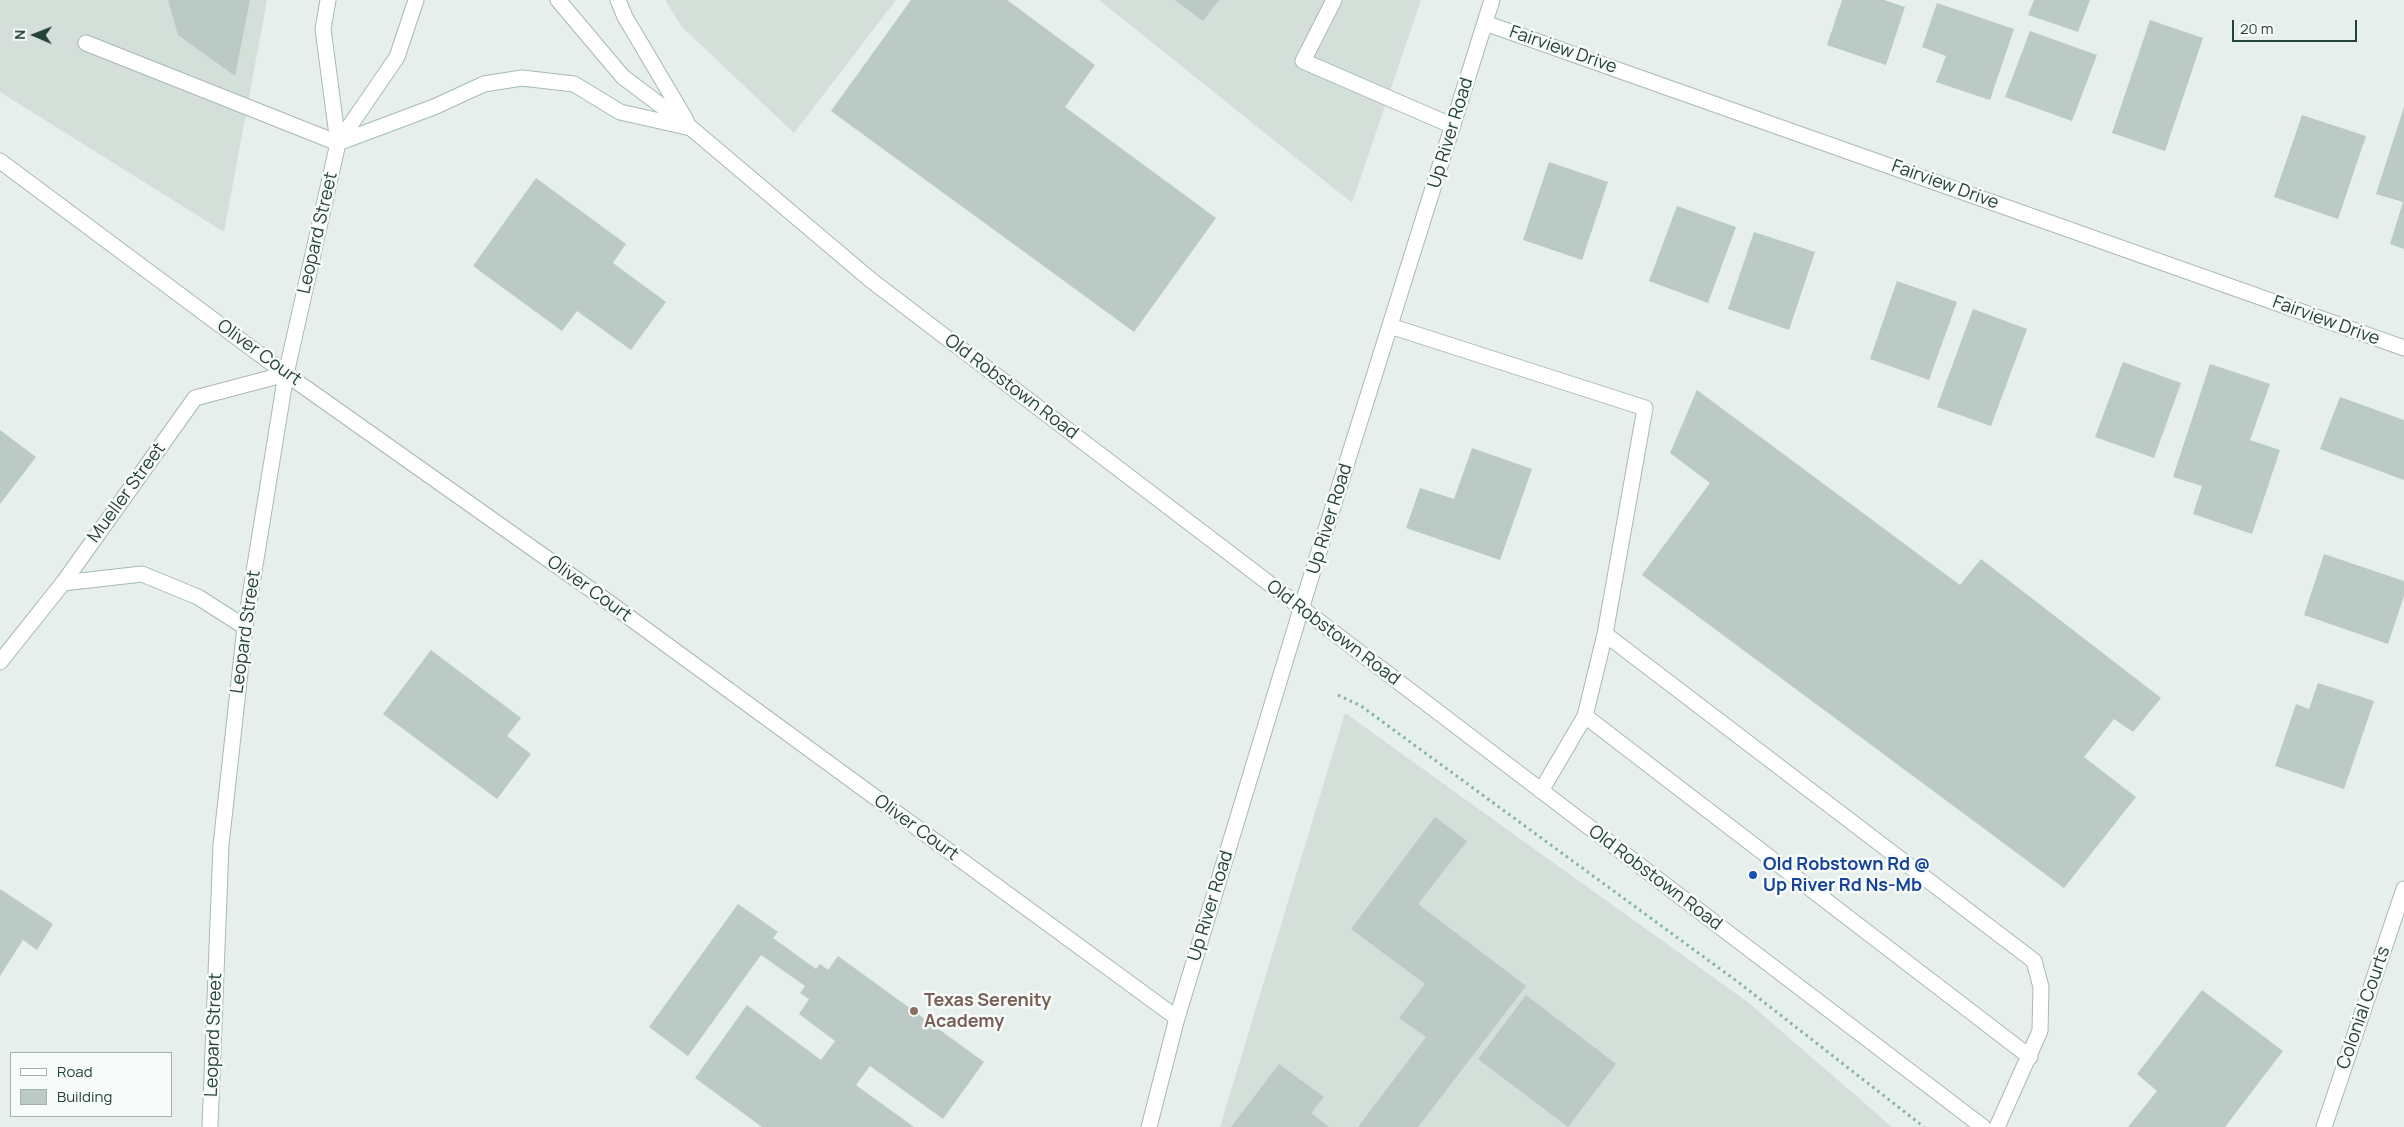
<!DOCTYPE html>
<style>
body{margin:0}
#map{position:relative;width:2404px;height:1127px;overflow:hidden;background:#e6efeb;font-family:Manrope,sans-serif}
canvas{display:block}
.legend{position:absolute;left:10px;top:1052px;width:162px;height:65px;box-sizing:border-box;background:#f7fbf9;border:1px solid #a3b1ad;margin:0;padding:6px 9px;list-style:none;font-size:15px;color:#24423a}
.legend li{display:flex;align-items:center;gap:10px;height:25px}
.legend b{width:25px;border:1px solid #a3b1ad}
.north{position:absolute;left:10px;top:10px;width:50px;height:50px;-webkit-text-stroke:4px #f7fbf9;paint-order:stroke;rotate:271deg;font-size:14px;font-weight:700;line-height:20px;text-align:center;color:#24423a}
.north::after{content:'';display:block;margin:auto;width:18px;height:22px;background:#24423a;clip-path:polygon(50% 0,100% 100%,50% 72%,0 100%)}
.scale{position:absolute;left:2232px;top:20px;width:125px;height:22px;box-sizing:border-box;border:2px solid #24423a;border-top:0;padding-left:6px;font-size:15px;line-height:18px;white-space:nowrap;color:#24423a;-webkit-text-stroke:4px #f7fbf9;paint-order:stroke}
</style>
<div id="map">
<canvas width="2404" height="1127"></canvas>
<ul class="legend">
<li><b style="height:6px;background:#fff"></b>Road</li>
<li><b style="height:14px;background:#bbcac4"></b>Building</li>
</ul>
<div class="north">N</div>
<div class="scale">20 m</div>
</div>
<script>
const context = document.querySelector('canvas').getContext('2d');
context.lineJoin = 'round';
function fillPath(path, color) {
  context.fillStyle = color;
  context.fill(path, 'evenodd');
}
function strokePath(path, color, width, dash) {
  context.strokeStyle = color;
  context.lineWidth = width;
  context.lineCap = dash ? 'butt' : 'round';
  context.setLineDash(dash || []);
  context.stroke(path);
}
function write(font, color, halo, rows, align = 'center') {
  context.font = font + ' Manrope,sans-serif';
  context.lineWidth = 5;
  context.setLineDash([]);
  context.textBaseline = 'middle';
  context.strokeStyle = halo;
  context.fillStyle = color;
  for (const [text, x, y, turn = 0] of rows) {
    context.save();
    context.translate(x, y);
    context.rotate((+turn || 0) * Math.PI / 180);
    context.textAlign = isNaN(turn) ? turn : align;
    if (halo) context.strokeText(text, 0, 0);
    context.fillText(text, 0, 0);
    context.restore();
  }
}
fillPath(new Path2D(`
 M0,0H267L224,232L0,92Z
 M665,0H896L794,133L682,27Z
 M1099,0H1421L1352,203Z
 M1345,713L1749,1003L1892,1127H1220Z`), '#d4dfda');
fillPath(new Path2D(`
 M168,0H250L235,76L178,35Z
 M911,0H1007L1095,65L1065,107L1216,218L1134,332L831,111Z
 M1175,0H1219L1203,21Z
 M1842,0H1884L1905,7L1886,65L1827,45Z
 M2034,0H2090L2078,32L2028,15Z
 M1937,3L2014,29L1990,100L1936,82L1946,56L1922,47Z
 M2150,20L2203,38L2165,151L2112,133Z
 M2030,31L2097,55L2072,121L2005,97Z
 M2404,107V249L2390,244L2403,202L2376,194Z
 M2302,115L2366,136L2338,219L2274,197Z
 M1549,162L1608,182L1582,260L1523,240Z
 M536,178L626,244L613,263L666,302L631,350L577,311L562,331L473,266Z
 M1677,206L1736,227L1708,303L1649,281Z
 M1754,232L1815,252L1789,330L1728,309Z
 M1897,281L1957,302L1929,380L1870,359Z
 M1973,309L2027,329L1991,426L1937,407Z
 M2123,362L2181,383L2154,458L2095,437Z
 M2210,364L2270,384L2250,440L2280,450L2252,534L2193,514L2202,486L2173,477Z
 M1697,390L1960,585L1981,559L2161,698L2133,732L2114,719L2084,757L2136,797L2064,888L1642,575L1710,483L1670,453Z
 M2340,397L2404,420V480L2320,449Z
 M0,430L36,457L0,504Z
 M1472,448L1532,469L1500,560L1406,528L1420,488L1454,499Z
 M2324,554L2404,581V596L2388,644L2304,615Z
 M431,650L521,718L507,736L531,754L497,799L383,714Z
 M2318,683L2374,701L2344,789L2275,766L2296,704L2309,709Z
 M1435,817L1467,841L1418,904L1526,986L1418,1127H1358L1426,1037L1399,1018L1425,984L1351,929Z
 M0,889L53,924L37,950L23,940L0,976Z
 M738,904L778,932L773,938L816,969L820,964L828,970L838,956L984,1062L943,1119L870,1066L856,1085L914,1127H762L695,1078L747,1005L821,1060L835,1041L799,1014L809,999L800,993L805,986L761,955L688,1056L649,1027Z
 M2202,990L2283,1051L2225,1127H2128L2157,1091L2137,1074Z
 M1526,995L1616,1064L1568,1127L1478,1059Z
 M1279,1064L1324,1097L1311,1113L1329,1127H1231Z`), '#bbcac4');
const service = new Path2D(`
 M1334,0L1303,61L1453,126
 M86,43L338,143
 M1390,326L1645,408L1605,634L2034,961L2041,987L2040,1031L1997,1127
 M1585,716L2030,1057
 M1541,791L1585,716L1605,634`);
const minor = new Path2D(`
 M1485,23L2404,348
 M0,161L286,374L600,596L1177,1018
 M0,662L63,583L195,398L286,374
 M2324,1127L2404,889`);
const tertiary = new Path2D(`
 M558,0L623,77L691,128L872,281L1983,1127
 M618,0L625,17L686,120
 M1149,1127L1177,1018L1301,609L1492,0`);
const secondary = new Path2D(`
 M338,143L434,107L484,84L522,78L574,84L620,112L691,128
 M338,143L397,57L416,0
 M63,583L142,574L198,597L245,627
 M210,1127L221,845L245,627L286,374L338,143L323,29L328,0`);
strokePath(service, '#a8b8b2', 17);
strokePath(minor, '#a8b8b2', 17);
strokePath(tertiary, '#a8b8b2', 17);
strokePath(secondary, '#a4bbb3', 17);
strokePath(new Path2D(`
 M1338,695L1361,706L1738,982L1924,1127`), '#86b3a5', 3, [2.5, 4]);
strokePath(service, '#fff', 15);
strokePath(minor, '#fff', 15);
strokePath(tertiary, '#fff', 15);
strokePath(secondary, '#fff', 15);
for (const [x, y, r, color] of [
 [1753,875,5,"#1a4fb4"],
 [914,1011,5,"#8d6e63"]
]) {
  const dot = new Path2D();
  dot.arc(x, y, r, 0, 2 * Math.PI);
  context.fillStyle = color;
  context.fill(dot);
  strokePath(dot, '#f7fbf9', 2);
}
write('18px', '#24423a', '#f7fbf9', [
 ["Fairview Drive",1563,50,19],
 ["Up River Road",1451,133,-73],
 ["Fairview Drive",1945,185,20],
 ["Leopard Street",318,233,-77],
 ["Fairview Drive",2326,321,20],
 ["Oliver Court",259,353,36],
 ["Old Robstown Road",1011,387,37],
 ["Mueller Street",127,493,-54],
 ["Up River Road",1330,519,-73],
 ["Oliver Court",589,589,36],
 ["Leopard Street",246,632,-82],
 ["Old Robstown Road",1333,633,37],
 ["Oliver Court",916,828,36],
 ["Old Robstown Road",1655,878,37],
 ["Up River Road",1211,906,-73],
 ["Colonial Courts",2364,1008,-71],
 ["Leopard Street",214,1035,-88]
]);
write('bold 18px', '#164399', '#f7fbf9', [
 ["Old Robstown Rd @",1763,865],
 ["Up River Rd Ns-Mb",1763,886]
], 'left');
write('bold 18px', '#785e54', '#f7fbf9', [
 ["Texas Serenity",924,1001],
 ["Academy",924,1022]
], 'left');
</script>
